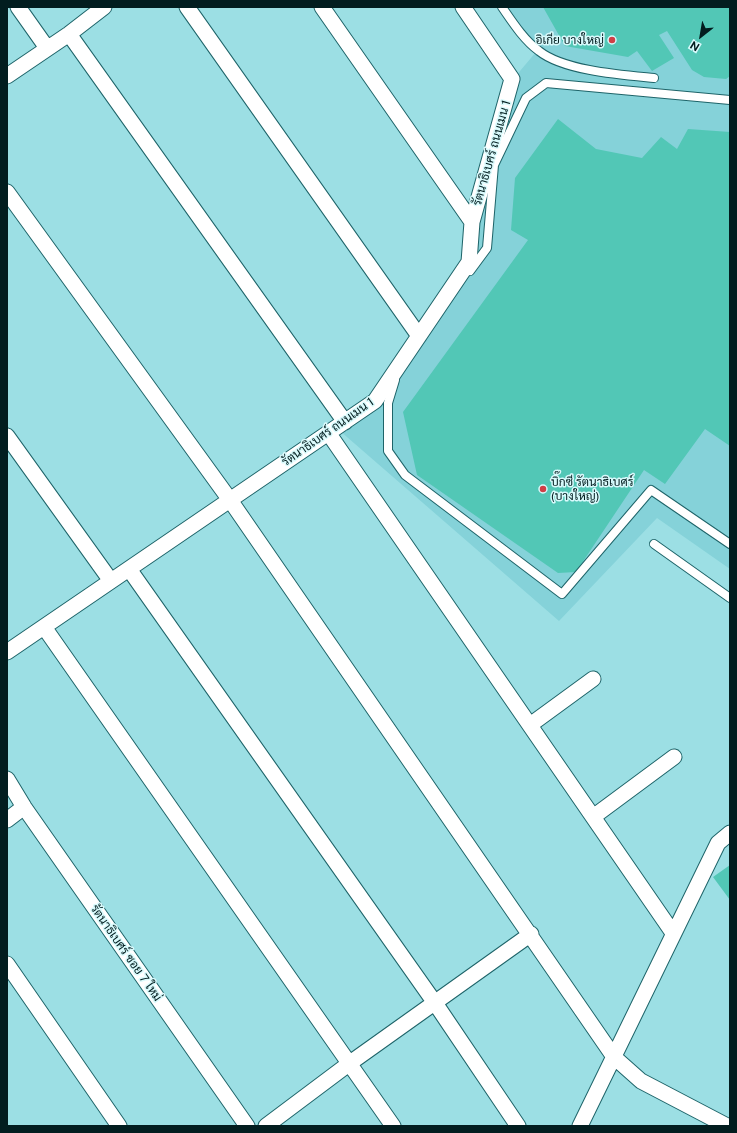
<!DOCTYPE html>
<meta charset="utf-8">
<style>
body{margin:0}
#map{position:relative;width:737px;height:1133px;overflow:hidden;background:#9cdfe4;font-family:"Public Sans",sans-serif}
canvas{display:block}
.frame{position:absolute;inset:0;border:8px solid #021d1f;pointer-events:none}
.north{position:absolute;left:681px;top:16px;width:40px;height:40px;-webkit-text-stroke:3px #d9fafc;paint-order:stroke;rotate:211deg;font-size:11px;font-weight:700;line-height:16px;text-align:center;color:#021d1f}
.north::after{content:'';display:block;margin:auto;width:14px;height:18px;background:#021d1f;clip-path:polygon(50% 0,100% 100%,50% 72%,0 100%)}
</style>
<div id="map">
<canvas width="737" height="1133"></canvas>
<div class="frame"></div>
<div class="north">N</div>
</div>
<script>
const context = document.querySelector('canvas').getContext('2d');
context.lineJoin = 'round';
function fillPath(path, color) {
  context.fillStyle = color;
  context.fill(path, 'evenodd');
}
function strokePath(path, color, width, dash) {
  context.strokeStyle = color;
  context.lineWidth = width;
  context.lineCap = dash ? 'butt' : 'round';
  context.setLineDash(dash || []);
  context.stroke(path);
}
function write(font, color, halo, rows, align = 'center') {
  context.font = font + ' "Public Sans",Sarabun,sans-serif';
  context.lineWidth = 3;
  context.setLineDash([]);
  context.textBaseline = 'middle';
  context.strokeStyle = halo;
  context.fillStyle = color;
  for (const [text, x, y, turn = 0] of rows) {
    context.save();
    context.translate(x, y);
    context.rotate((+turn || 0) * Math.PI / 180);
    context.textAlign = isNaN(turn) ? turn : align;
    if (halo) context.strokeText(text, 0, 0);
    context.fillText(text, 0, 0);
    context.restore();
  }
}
fillPath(new Path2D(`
 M504,7H730V569L657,518L559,621L332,424L371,395L478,244L481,178L504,90L536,52Z`), '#85d2d9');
fillPath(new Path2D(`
 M543,7H730V76L726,79L704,77L692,70L667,31L659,35L674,58L652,71L637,51L628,57L565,46Z
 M558,119L596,149L642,158L661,137L677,149L688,129L730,132V446L705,429L665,484L644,470L576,572L558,573L417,475L403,412L528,240L511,230L515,178Z
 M730,865V900L713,877Z`), '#52c7b6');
const service = new Path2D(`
 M502,7C513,23 524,40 539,51C564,71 623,75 654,78
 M470,271L487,248L494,165L526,98L546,83L730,100
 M395,380L388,403V451L405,475L562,594L651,490L730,544
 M654,544L730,598`);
const minor = new Path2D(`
 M18,7L47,48
 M187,7L419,336
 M322,7L472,222
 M69,34L345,422
 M7,76L69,34L104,7
 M7,192L230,500L614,1057L641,1081L727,1126
 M329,434L673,933
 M7,436L111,581
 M129,569L435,1003L518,1126
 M44,627L393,1126
 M7,652L375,401L469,262L472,222L512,79L463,7
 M530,725L593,679
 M7,779L24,807L247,1126
 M593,817L674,757
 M7,820L24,807
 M7,964L119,1126
 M266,1126L350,1063L531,934
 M580,1126L718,843L730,833`);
strokePath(service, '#1e6469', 10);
strokePath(minor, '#1e6469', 17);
strokePath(service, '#fff', 8);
strokePath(minor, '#fff', 15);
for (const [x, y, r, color] of [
 [612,40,4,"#cf3f46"],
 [543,489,4,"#cf3f46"]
]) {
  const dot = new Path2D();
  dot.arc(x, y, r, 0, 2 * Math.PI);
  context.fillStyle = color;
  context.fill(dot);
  strokePath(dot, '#d9fafc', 1.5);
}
write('12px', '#021d1f', '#d9fafc', [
 ["อิเกีย บางใหญ่",604,40],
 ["บิ๊กซี รัตนาธิเบศร์",551,482,"left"],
 ["(บางใหญ่)",551,496,"left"]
], 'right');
write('12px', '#021d1f', '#d9fafc', [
 ["รัตนาธิเบศร์ ถนนเมน 1",492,153,-74],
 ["รัตนาธิเบศร์ ถนนเมน 1",328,432,-35],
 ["รัตนาธิเบศร์ ซอย 7 ใหม่",126,953,55]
]);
</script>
